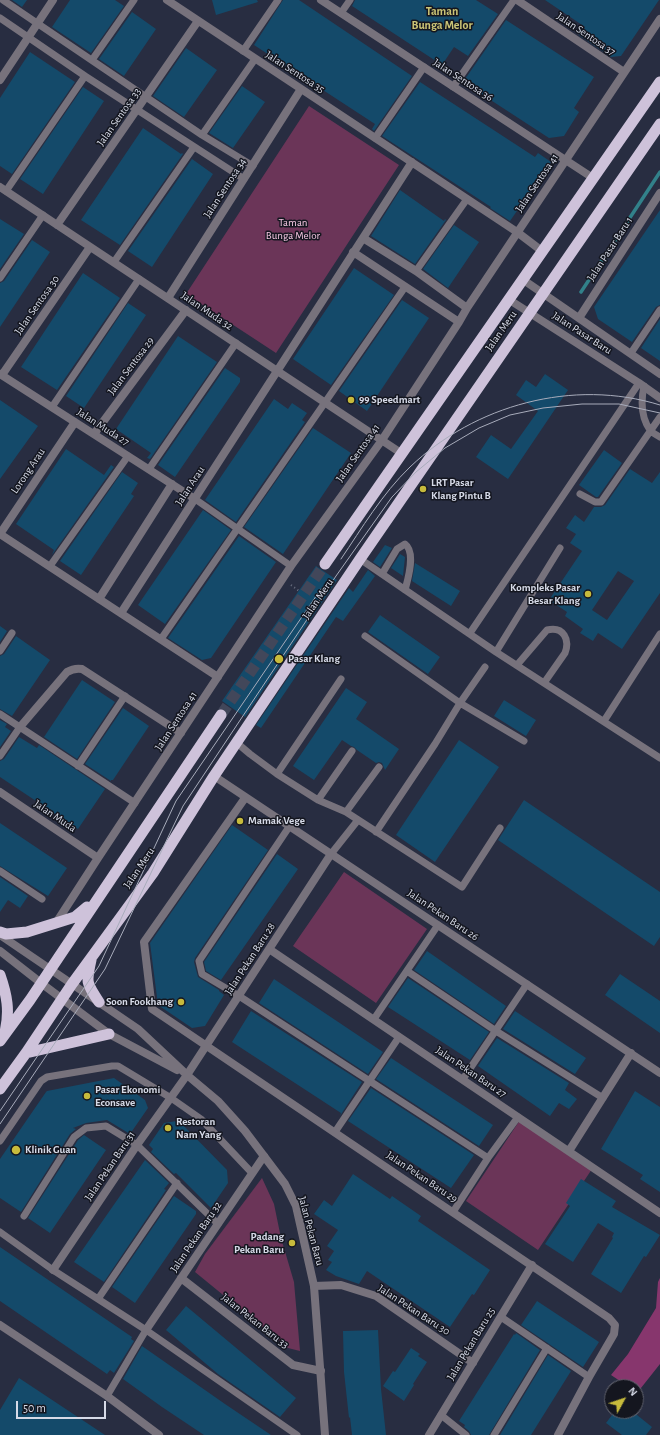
<!DOCTYPE html>
<style>
body{margin:0}
#map{position:relative;width:660px;height:1435px;overflow:hidden;background:#282d41;font-family:"Alegreya Sans",sans-serif}
canvas{display:block}
.north{position:absolute;left:604px;top:1379px;width:40px;height:40px;box-sizing:border-box;background:#14161f;border:1px solid #62646f;border-radius:50%;rotate:50deg;font-size:11px;font-weight:700;line-height:16px;text-align:center;color:#d6dae7}
.north::after{content:'';display:block;margin:auto;width:14px;height:18px;background:#c7bb3c;clip-path:polygon(50% 0,100% 100%,50% 72%,0 100%)}
.scale{position:absolute;left:16px;top:1401px;width:90px;height:18px;box-sizing:border-box;border:2px solid #d6dae7;border-top:0;padding-left:5px;font-size:12px;line-height:14px;white-space:nowrap;color:#d6dae7;-webkit-text-stroke:3px #14161f;paint-order:stroke}
</style>
<div id="map">
<canvas width="660" height="1435"></canvas>
<div class="north">N</div>
<div class="scale">50 m</div>
</div>
<script>
const context = document.querySelector('canvas').getContext('2d');
context.lineJoin = 'round';
function fillPath(path, color) {
  context.fillStyle = color;
  context.fill(path, 'evenodd');
}
function strokePath(path, color, width, dash) {
  context.strokeStyle = color;
  context.lineWidth = width;
  context.lineCap = dash ? 'butt' : 'round';
  context.setLineDash(dash || []);
  context.stroke(path);
}
function write(font, color, halo, rows, align = 'center') {
  context.font = font + ' "Alegreya Sans",sans-serif';
  context.lineWidth = 3;
  context.setLineDash([]);
  context.textBaseline = 'middle';
  context.strokeStyle = halo;
  context.fillStyle = color;
  for (const [text, x, y, turn = 0] of rows) {
    context.save();
    context.translate(x, y);
    context.rotate((+turn || 0) * Math.PI / 180);
    context.textAlign = isNaN(turn) ? turn : align;
    if (halo) context.strokeText(text, 0, 0);
    context.fillText(text, 0, 0);
    context.restore();
  }
}
fillPath(new Path2D(`
 M309,106L399,165L276,353L186,294Z
 M344,872L427,929L376,1003L293,946Z
 M520,1120L592,1169L538,1250L466,1201Z
 M262,1178L274,1204L281,1238L294,1282L300,1351L288,1348L195,1272L205,1254Z`), '#6b3558');
fillPath(new Path2D(`
 M660,1278V1364L637,1393L636,1392V1387H629L611,1375L628,1354L656,1308L658,1282Z`), '#87366d');
strokePath(new Path2D(`
 M581,292L660,172`), '#32818a', 3.5);
fillPath(new Path2D(`
 M12,0H27L22,7Z
 M70,0H115L124,6L91,53L52,27Z
 M212,0H257L258,2L216,15Z
 M283,0H299L412,76L374,131L372,129L375,124L254,45Z
 M355,0H476L498,14L468,56L454,47L442,65L352,6Z
 M545,0H659L621,56L611,57L579,35L585,27Z
 M132,12L156,29L124,76L99,59Z
 M506,20L594,77L574,108L579,112L564,136L549,138L463,82Z
 M186,48L217,70L184,117L153,96Z
 M30,52L75,82L12,174L0,166V98Z
 M420,82L535,157L538,153L551,162L510,221L490,208L491,207L382,136Z
 M242,86L265,102L233,148L209,133Z
 M83,87L104,101L43,194L20,179Z
 M143,128L181,154L182,153L183,154L120,245L81,220Z
 M192,159L213,174L152,267L128,251Z
 M400,190L444,221L445,219L446,220L415,264L371,236Z
 M660,210V305L656,307L632,342L598,319L594,307Z
 M0,219L24,234L0,269Z
 M454,225L479,242L448,288L423,269Z
 M32,240L50,252L0,327V283L4,281Z
 M354,268L394,295L331,385L293,359Z
 M83,273L120,298L57,390L21,367Z
 M402,300L429,318L367,411L339,391Z
 M128,303L146,315L84,408L66,396Z
 M660,319V361L641,348Z
 M178,336L217,362L150,459L147,458L151,453L116,429Z
 M225,368L240,378V382L175,477L158,465Z
 M545,374L568,390L508,479L476,457L491,435L511,449L538,411L516,395L526,380L536,387Z
 M274,399L288,409L292,403L307,413L302,420L305,422L236,522L205,500Z
 M0,400L38,426L0,479Z
 M313,428L351,453L283,554L244,527Z
 M66,449L104,475L111,465L114,467L52,555L54,550L16,524Z
 M604,450L622,463L598,497H596L579,485Z
 M630,469L652,483L660,472V593L622,649L598,633L593,641L580,633L583,629L565,616L567,612L549,600L582,551L570,543L576,534L566,528L575,515L584,522L594,507H601L605,505ZM618,571L634,581L607,620L592,610Z
 M122,472L138,483L131,494L134,496L81,575L60,561Z
 M203,510L231,530L165,624L138,605Z
 M239,536L276,562L211,658L202,660L168,638Z
 M385,545L392,548L380,567L373,562Z
 M400,554L405,557L403,576L391,568Z
 M415,563L460,591L451,606L412,581Z
 M316,566L337,580L245,717L222,701Z
 M368,570L375,576L343,621L336,617L261,728L256,725L349,588L353,592Z
 M380,615L440,657L428,674L368,632Z
 M0,626L7,631L0,642Z
 M16,636L50,660L12,716L0,709V656L4,654Z
 M82,680L115,702L77,759L44,737Z
 M346,688L367,702L356,719L399,749L385,770L382,763L379,762L376,763L357,750L354,747L351,746L342,740L314,780L293,766Z
 M504,700L536,720L526,736L494,716Z
 M123,708L149,726L113,780H111V781L85,764Z
 M0,720L7,724L5,727L11,731L0,747Z
 M19,737L37,748L39,745L105,789L78,829L0,777V761L4,759Z
 M459,740L499,767L435,862L396,835Z
 M524,800L660,892V937L654,946L498,840Z
 M0,823L67,868L48,896L0,866Z
 M232,825L268,850L195,958L194,962L198,977L219,990V991L224,995L205,1026L192,1028L158,1005L150,943Z
 M277,854L298,869L221,980L206,971L204,962Z
 M0,877L28,896L20,908L8,900L0,912Z
 M427,951L506,1006L494,1024L414,970Z
 M620,974L660,1001V1033L605,995Z
 M408,978L489,1032L470,1060L388,1007Z
 M274,979L383,1052L368,1074L259,1003Z
 M251,1011L362,1082L340,1116L341,1113L232,1042Z
 M515,1011L586,1058L575,1074L503,1029Z
 M497,1038L569,1083L565,1090L577,1099L569,1109L559,1103L550,1116L478,1066Z
 M391,1058L493,1125L479,1146L376,1079Z
 M114,1078L145,1100L148,1108L130,1134L107,1120L86,1123L73,1128L76,1129L70,1134L21,1212L0,1198V1159L46,1092L47,1091Z
 M371,1088L474,1155L451,1188L348,1121Z
 M635,1091L660,1107V1192L640,1179L643,1175L601,1149Z
 M177,1121L181,1123L227,1170L228,1183L211,1208L176,1173L174,1174L151,1152L153,1149L149,1145L164,1123Z
 M84,1135L106,1150L50,1233L28,1218L78,1140Z
 M145,1160L169,1183L164,1189L166,1190L104,1282L74,1262Z
 M353,1174L390,1199L392,1196L421,1216L418,1221L490,1270L474,1295L472,1294L450,1327L367,1271L359,1284L336,1276L326,1270L332,1262L328,1260L334,1251L327,1246L338,1230L314,1214L324,1200L332,1206Z
 M581,1179L616,1201L612,1207L660,1235L646,1257L644,1256L621,1293L591,1274L613,1238L612,1237L614,1233L598,1223L573,1262L545,1244L570,1206L566,1203Z
 M174,1196L196,1211V1214L135,1303L112,1287Z
 M0,1247L132,1337L131,1339L134,1341L114,1373L110,1370L107,1374L0,1301Z
 M537,1301L599,1342L583,1367L521,1325Z
 M186,1306L296,1398L280,1417L218,1374L166,1330Z
 M378,1330L381,1389L386,1435H352L350,1417L349,1418L344,1372L343,1331Z
 M516,1333L540,1350L489,1435H471L469,1431L464,1427L465,1425L459,1421L514,1334L515,1335Z
 M142,1346L225,1404L271,1435H204L162,1407L123,1379Z
 M411,1348L420,1354L418,1356L427,1362L413,1384L414,1385L404,1401L383,1386L393,1371L395,1372Z
 M548,1355L571,1371L531,1435H500Z
 M19,1378L105,1435H0V1410Z
 M615,1411H632L652,1427L646,1435H622L606,1423Z`), '#144a6a');
strokePath(new Path2D(`
 M221,715L325,564`), '#42475a', 11, [11, 5.5]);
strokePath(new Path2D(`
 M291,585L299,591`), '#6b7081', 2, [1, 3]);
strokePath(new Path2D(`
 M3,0L202,135L253,166
 M341,13L350,0
 M0,18L85,76L244,179
 M243,51L278,0
 M92,60L134,0
 M453,87L514,0
 M202,135L255,59
 M375,138L424,67
 M6,191L85,76
 M114,262L194,147
 M416,271L467,199
 M0,278L43,215
 M631,353L660,310
 M644,386C641,400 641,417 650,430C652,433 657,435 660,437
 M52,407L139,279
 M149,469L236,343
 M580,494L595,502H601L660,417
 M195,499L291,566
 M360,559L496,652L660,758
 M50,566L128,456
 M382,574L397,549L405,544C416,552 408,579 405,590
 M470,633L639,383
 M365,636L460,703L435,744L376,832
 M161,639L405,287
 M0,651L12,633
 M496,652L560,548
 M517,665L547,630C564,626 570,640 565,653L544,683
 M485,667L460,703L524,741
 M0,714L135,803
 M604,721L660,634
 M237,743L250,754L277,774L318,800L346,812L462,887L500,828
 M0,756L20,727
 M78,766L125,696
 M277,774L341,679
 M318,800L352,751
 M346,812L379,767
 M289,827L199,961L202,974L239,996L488,1158
 M331,854L358,820
 M0,871L42,899
 M407,971L496,1031L603,1098
 M374,1019L438,925
 M463,1079L527,984
 M335,1132L399,1037
 M0,1141L41,1081L47,1077L112,1066H118L171,1098L201,1119L252,1173
 M453,1212L488,1158L518,1117
 M24,1216L74,1137L86,1128L106,1126L137,1145L218,1224
 M0,1232L53,1270L146,1330L297,1435
 M98,1299L177,1183
 M501,1317L589,1377
 M107,1396L146,1330
 M441,1415L466,1435
 M494,1435L547,1348`), '#77727c', 7);
strokePath(new Path2D(`
 M167,0L517,232L542,251
 M321,0L593,178
 M517,0L624,72
 M0,80L53,0
 M0,187L401,453
 M57,225L198,21
 M363,238L416,271L467,308
 M353,252L459,322
 M522,279L660,374
 M168,298L301,89
 M508,299L639,383L660,398
 M579,318L660,193
 M0,374L195,499
 M2,375L90,247
 M94,434L186,310
 M0,534L218,677
 M0,534L75,422
 M99,599L172,484
 M121,613L412,162
 M20,727L67,672C72,669 76,668 82,669L181,733
 M214,776L660,1073
 M0,792L98,858
 M245,798L144,942L152,1009L609,1318L615,1325L614,1334L589,1377L558,1435
 M56,923L98,858L291,566L382,440L459,322L467,308L660,19
 M0,935L50,969
 M269,949L660,1213
 M0,951L41,983
 M569,1151L631,1053
 M53,1270L137,1145L187,1075L331,854
 M181,1278L293,1365L321,1371
 M314,1286L341,1285L376,1296L473,1363
 M0,1325L107,1396L159,1435
 M146,1330L264,1156
 M429,1435L532,1265`), '#77727c', 8);
strokePath(new Path2D(`
 M50,969L138,1029L187,1075L218,1101L245,1131L285,1184L296,1206L314,1286L325,1435
 M41,983L109,1034L177,1070`), '#77727c', 8);
strokePath(new Path2D(`
 M325,564L660,82
 M0,932L6,934L27,932L75,917L87,907
 M91,960C86,982 86,983 99,1002
 M0,975C7,995 10,1011 5,1032
 M0,1041L30,1000L221,715
 M26,1053L109,1034
 M0,1089L26,1053L72,984L153,873L214,776L360,559L660,124`), '#cec2da', 11);
strokePath(new Path2D(`
 M341,559C362,528 382,494 410,467C475,405 573,378 660,405
 M0,1111L99,966L176,801L321,589
 M0,1124L105,969L183,806L336,576L392,497L416,472L445,448L479,428L510,415L543,408L582,404H619L660,413`), '#a8acbb', 1);
for (const [x, y, r, color] of [
 [351,400,4,"#c7bb3c"],
 [423,489,4,"#c7bb3c"],
 [588,594,4,"#c7bb3c"],
 [279,659,5,"#c7bb3c"],
 [240,821,4,"#c7bb3c"],
 [181,1002,4,"#c7bb3c"],
 [87,1096,4,"#c7bb3c"],
 [168,1128,4,"#c7bb3c"],
 [16,1150,5,"#c7bb3c"],
 [292,1243,4,"#c7bb3c"]
]) {
  const dot = new Path2D();
  dot.arc(x, y, r, 0, 2 * Math.PI);
  context.fillStyle = color;
  context.fill(dot);
  strokePath(dot, '#14161f', 1.5);
}
write('11px', '#d6dae7', '#14161f', [
 ["Jalan Sentosa 37",586,34,34],
 ["Jalan Sentosa 35",295,72,33],
 ["Jalan Sentosa 36",463,80,33],
 ["Jalan Sentosa 33",119,117,-55],
 ["Jalan Sentosa 41",537,183,-56],
 ["Jalan Sentosa 34",225,188,-57],
 ["Jalan Pasar Baru 1",610,249,-57],
 ["Jalan Sentosa 30",37,305,-55],
 ["Jalan Muda 32",207,311,34],
 ["Jalan Meru",501,331,-55],
 ["Jalan Pasar Baru",582,333,33],
 ["Jalan Sentosa 29",131,366,-53],
 ["Jalan Muda 27",103,427,33],
 ["Jalan Sentosa 41",358,453,-55],
 ["Lorong Arau",28,471,-56],
 ["Jalan Arau",190,486,-57],
 ["Jalan Meru",318,599,-56],
 ["Jalan Sentosa 41",176,721,-57],
 ["Jalan Muda",55,816,34],
 ["Jalan Meru",139,868,-56],
 ["Jalan Pekan Baru 26",443,915,34],
 ["Jalan Pekan Baru 28",250,959,-57],
 ["Jalan Pekan Baru 27",471,1072,34],
 ["Jalan Pekan Baru 31",110,1166,-56],
 ["Jalan Pekan Baru 29",422,1177,34],
 ["Jalan Pekan Baru",311,1231,75],
 ["Jalan Pekan Baru 32",196,1237,-56],
 ["Jalan Pekan Baru 30",414,1310,33],
 ["Jalan Pekan Baru 33",255,1321,38],
 ["Jalan Pekan Baru 25",471,1344,-59]
]);
write('11px', '#f6c7e3', '#14161f', [
 ["Taman",293,223],
 ["Bunga Melor",293,236]
]);
write('bold 11px', '#d6dae7', '#14161f', [
 ["99 Speedmart",359,400],
 ["LRT Pasar",431,483],
 ["Klang Pintu B",431,496],
 ["Kompleks Pasar",580,588,"right"],
 ["Besar Klang",580,601,"right"],
 ["Pasar Klang",288,659],
 ["Mamak Vege",248,821],
 ["Soon Fookhang",173,1002,"right"],
 ["Pasar Ekonomi",95,1090],
 ["Econsave",95,1103],
 ["Restoran",176,1122],
 ["Nam Yang",176,1135],
 ["Klinik Guan",25,1150],
 ["Padang",284,1237,"right"],
 ["Pekan Baru",284,1250,"right"]
], 'left');
write('bold 12px', '#cbc476', '#14161f', [
 ["Taman",442,11],
 ["Bunga Melor",442,25]
]);
</script>
